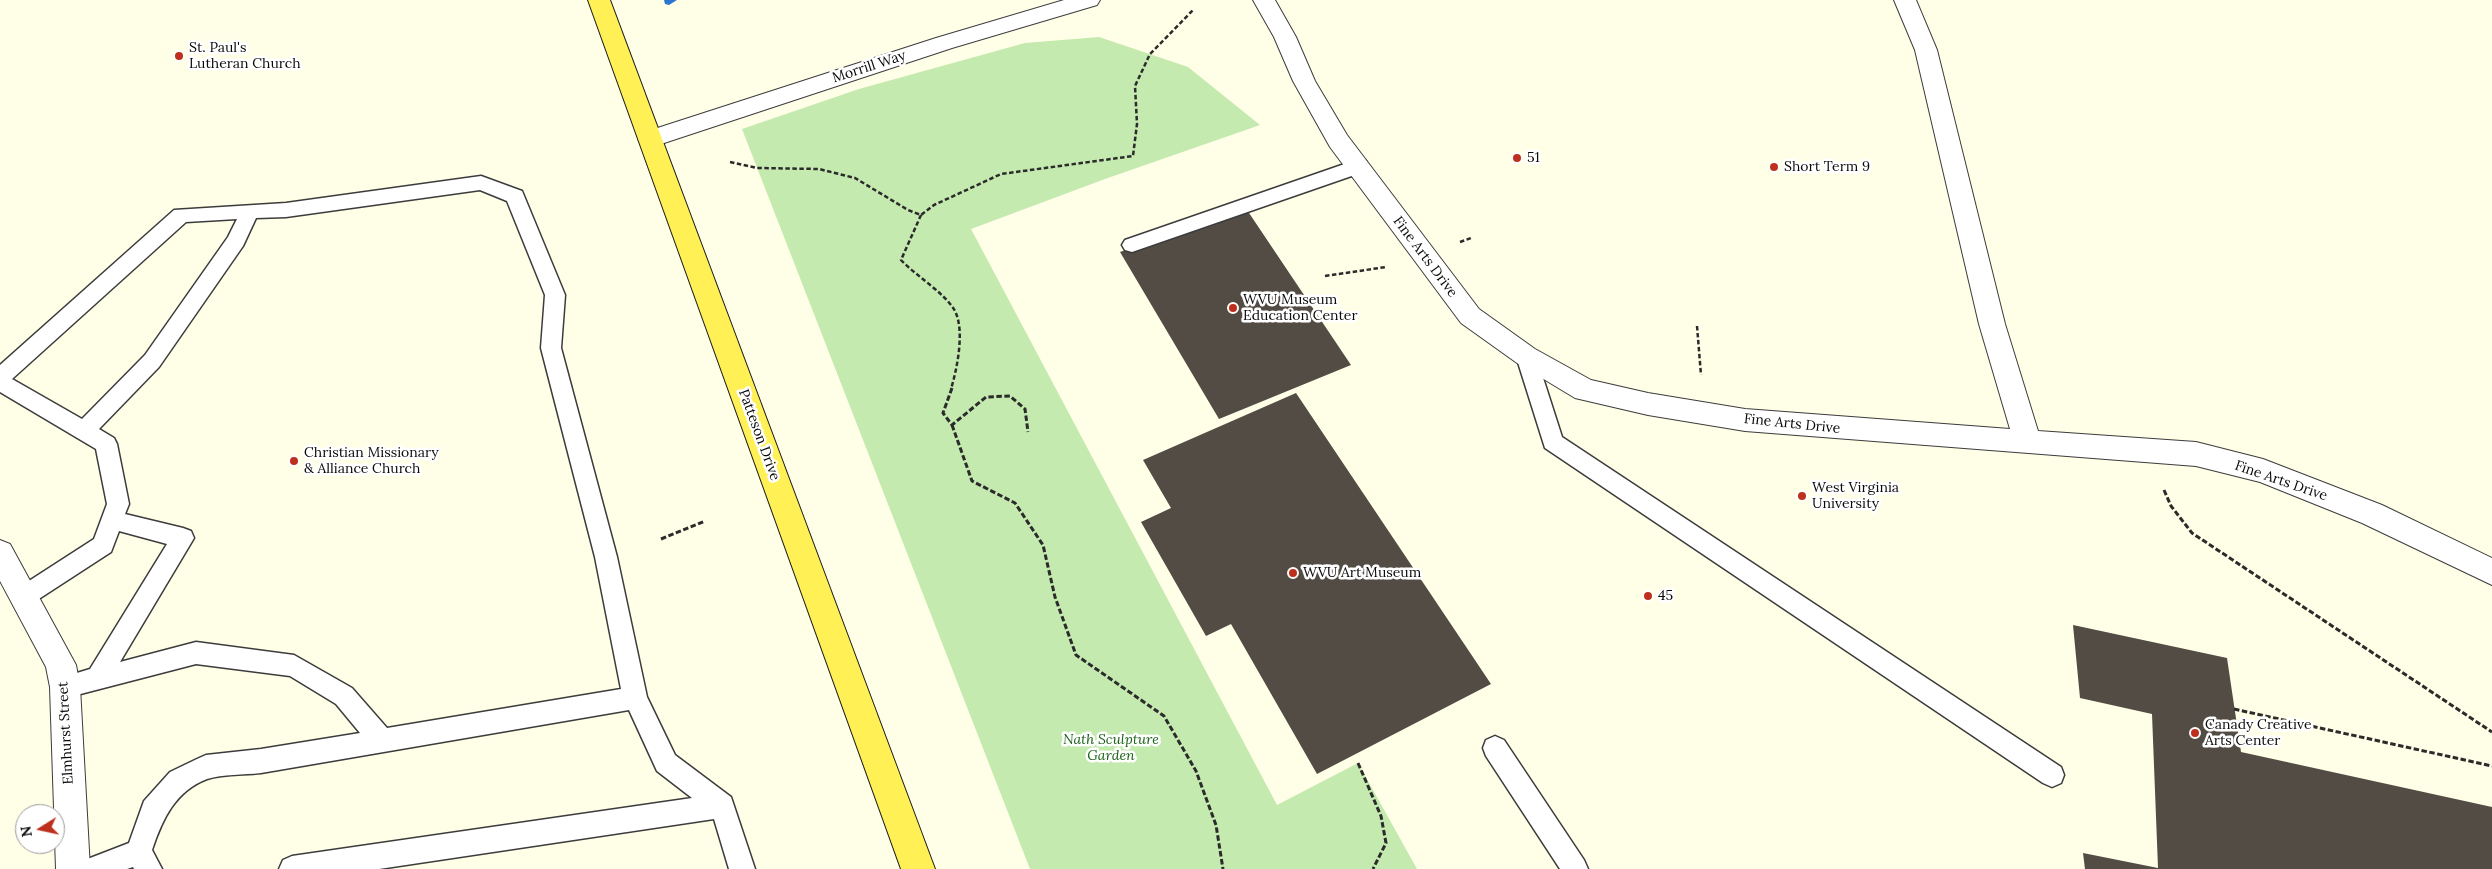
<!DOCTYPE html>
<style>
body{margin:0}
#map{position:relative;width:2492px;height:869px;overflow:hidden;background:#fffee6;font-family:Lora,serif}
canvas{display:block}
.north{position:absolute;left:15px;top:804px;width:50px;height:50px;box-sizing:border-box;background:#fff;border:1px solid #9d9d9d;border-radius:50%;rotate:260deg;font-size:14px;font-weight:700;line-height:20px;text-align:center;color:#090909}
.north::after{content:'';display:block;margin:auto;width:18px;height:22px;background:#be2f1d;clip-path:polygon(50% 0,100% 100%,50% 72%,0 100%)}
</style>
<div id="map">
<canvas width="2492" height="869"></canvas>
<div class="north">N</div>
</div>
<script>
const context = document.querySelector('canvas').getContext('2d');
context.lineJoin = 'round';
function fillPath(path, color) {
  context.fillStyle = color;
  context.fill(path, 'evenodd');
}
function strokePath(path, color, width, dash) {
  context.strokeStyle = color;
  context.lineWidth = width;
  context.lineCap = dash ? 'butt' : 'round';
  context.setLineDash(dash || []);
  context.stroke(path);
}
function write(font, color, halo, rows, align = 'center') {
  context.font = font + ' Lora,serif';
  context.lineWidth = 5;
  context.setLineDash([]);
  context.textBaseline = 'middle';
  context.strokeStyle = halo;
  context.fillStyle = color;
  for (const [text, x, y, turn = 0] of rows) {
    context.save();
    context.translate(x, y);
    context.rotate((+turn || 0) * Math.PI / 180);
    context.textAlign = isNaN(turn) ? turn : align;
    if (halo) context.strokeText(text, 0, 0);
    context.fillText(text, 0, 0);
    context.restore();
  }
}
fillPath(new Path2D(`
 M1099,37L1188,67L1260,125L1105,179L971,229L1277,805L1358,763L1417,869H1030L742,129L859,89L1025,43Z`), '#c4eaaf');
fillPath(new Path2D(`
 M664,0H677L669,5L665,4Z`), '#2c76d2');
fillPath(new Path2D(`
 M1245,207L1351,365L1219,419L1120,252Z
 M1296,393L1491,684L1317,774L1231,624L1206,636L1141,522L1171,508L1143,460Z
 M2073,625L2227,658L2241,752L2492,807V869H2085L2083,853L2158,868L2152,714L2080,698Z`), '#524c45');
const service = new Path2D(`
 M1359,159L1366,161L1368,166L1366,171L1132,252L1125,250L1122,245L1125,240Z
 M481,176L522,191L565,295L561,348L617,557L647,697L675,755L731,797L755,869H729L714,819L379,869H279L283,860L292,856L692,798L657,771L629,710L261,773C244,775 223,774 207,779C175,791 162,820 152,850L162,869H134L133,867L127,869H81L85,860L129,843L144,801L170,772L197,759L206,755L261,749L360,733L336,704L290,676L196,664L65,698L57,695L53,687L57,679L90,669L167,544L119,531L111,552L31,604L23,607L15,604L12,597L15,590L94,539L107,504L96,449L0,392V365L174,210L286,203ZM480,190L507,201L545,295L541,348L595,557L621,689L387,728L352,688L294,655L196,642L120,662L194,538L191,531L183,528L125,514L129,504L117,444L114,438L99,429L159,367L243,246L256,218L286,217ZM237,219L228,237L145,355L82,419L12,379L186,222Z
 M1526,348L1533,350L1536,356L1562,437L2061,767L2064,775L2061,783L2052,787L2043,783L1545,448L1516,356L1519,350Z
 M1495,736L1504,740L1584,860L1588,869H1560L1486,756L1483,748L1486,740Z`);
const minor = new Path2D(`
 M1064,0H1100L1097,5L952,48L658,145L650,147L642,145L638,139L642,133L936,38Z
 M1253,0H1275L1296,37L1315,81L1347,135L1479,309L1535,349L1591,380L1648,393L1745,409L2010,429L1979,324L1915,50L1894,0H1916L1937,50L2005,324L2038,431L2196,442L2263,459L2382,505L2492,558V585L2362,523L2260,482L2196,466L1745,431L1648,415L1575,398L1517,363L1461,323L1330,147L1293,81L1274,37Z
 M0,540L10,544L76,665L80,687L90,869H56L50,687L46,667L0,581Z`);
const primary = new Path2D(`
 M588,0H610L935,869H901Z`);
strokePath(service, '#3c3c3c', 3);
strokePath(minor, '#3c3c3c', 2);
strokePath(primary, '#1a1a1a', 2);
strokePath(new Path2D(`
 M730,162L757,168L819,169L855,178L908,210L921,215L934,205L1001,174L1133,156L1137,124L1135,86L1150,54L1194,9
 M921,215L901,260C916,276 945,293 955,311C965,331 957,369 951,389
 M1460,242L1471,238
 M1325,276L1386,267
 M1697,326L1701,375`), '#2b2b2b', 2.5, [4.5, 2.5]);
strokePath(new Path2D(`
 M952,388L943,413L952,425L986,397L1010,396L1025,409L1028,432
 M952,425L972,481L1015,503L1043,545L1055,597L1076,655L1164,716L1196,771L1216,825L1223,869
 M2164,490L2171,506L2192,533L2492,732
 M661,539L705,521
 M2234,709L2492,766
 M1358,763L1381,816L1386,843L1373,869`), '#2b2b2b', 3, [5.5, 2.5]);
fillPath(service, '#fff');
fillPath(minor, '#fff');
fillPath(primary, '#fff056');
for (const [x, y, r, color] of [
 [179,56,5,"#be2f1d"],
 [1517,158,5,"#be2f1d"],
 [1774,167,5,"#be2f1d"],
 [1233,308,5,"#be2f1d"],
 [294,461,5,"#be2f1d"],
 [1802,496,5,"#be2f1d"],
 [1293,573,5,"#be2f1d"],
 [1648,596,5,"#be2f1d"],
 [2195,733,5,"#be2f1d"]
]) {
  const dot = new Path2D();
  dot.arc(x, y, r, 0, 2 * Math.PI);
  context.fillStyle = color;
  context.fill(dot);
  strokePath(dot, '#fff', 2);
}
write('14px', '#090909', '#fff', [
 ["St. Paul's",189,48],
 ["Lutheran Church",189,64],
 ["51",1527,158],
 ["Short Term 9",1784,167],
 ["WVU Museum",1243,300],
 ["Education Center",1243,316],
 ["Christian Missionary",304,453],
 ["& Alliance Church",304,469],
 ["West Virginia",1812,488],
 ["University",1812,504],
 ["WVU Art Museum",1303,573],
 ["45",1658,596],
 ["Canady Creative",2205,725],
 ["Arts Center",2205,741]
], 'left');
write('14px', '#090909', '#fff', [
 ["Morrill Way",869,67,-18],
 ["Fine Arts Drive",1425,257,53],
 ["Fine Arts Drive",1792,424,6],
 ["Patteson Drive",759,435,70],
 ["Fine Arts Drive",2281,481,19],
 ["Elmhurst Street",66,733,-93]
]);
write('italic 14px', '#1c6219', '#fff', [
 ["Nath Sculpture",1111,740],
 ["Garden",1111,756]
]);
</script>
